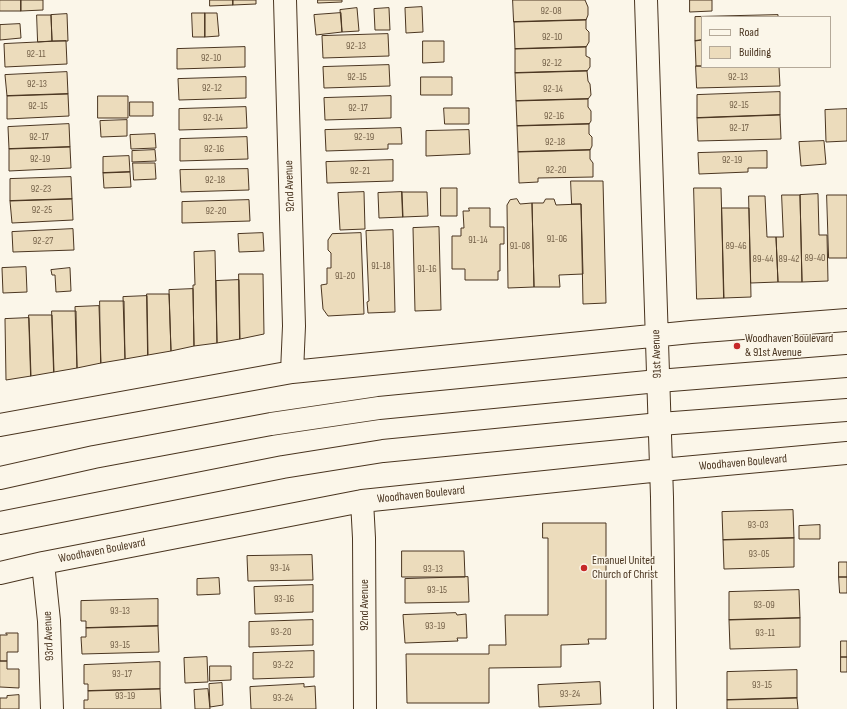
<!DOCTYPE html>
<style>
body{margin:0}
#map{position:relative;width:847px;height:709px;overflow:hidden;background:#fbf6e9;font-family:"Sofia Sans Condensed",sans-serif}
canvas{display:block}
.legend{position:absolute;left:701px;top:16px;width:130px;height:52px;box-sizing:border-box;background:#fbf6e9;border:1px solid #b4a999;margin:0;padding:5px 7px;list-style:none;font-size:12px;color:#4a3520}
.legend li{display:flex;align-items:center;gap:8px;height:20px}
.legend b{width:20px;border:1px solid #b4a999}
</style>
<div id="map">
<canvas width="847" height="709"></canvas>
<ul class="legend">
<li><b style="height:5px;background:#fbf6e9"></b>Road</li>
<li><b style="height:11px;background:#ecdcbc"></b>Building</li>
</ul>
</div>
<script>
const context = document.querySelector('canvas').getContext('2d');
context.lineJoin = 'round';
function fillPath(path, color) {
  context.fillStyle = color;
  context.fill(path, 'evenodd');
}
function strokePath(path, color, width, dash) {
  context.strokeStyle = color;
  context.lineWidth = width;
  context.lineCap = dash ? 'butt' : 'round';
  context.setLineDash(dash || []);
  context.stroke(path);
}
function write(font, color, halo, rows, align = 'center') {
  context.font = font + ' "Sofia Sans Condensed",sans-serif';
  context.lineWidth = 3;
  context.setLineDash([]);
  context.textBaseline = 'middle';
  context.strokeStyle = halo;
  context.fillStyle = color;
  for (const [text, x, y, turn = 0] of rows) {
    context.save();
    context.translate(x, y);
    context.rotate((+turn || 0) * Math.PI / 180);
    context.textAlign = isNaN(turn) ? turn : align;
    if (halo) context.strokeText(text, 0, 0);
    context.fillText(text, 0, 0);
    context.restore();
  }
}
const building = new Path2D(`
 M0,0H21V11H0Z
 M21,0H43V10L21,11Z
 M210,0H233V5L210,6Z
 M233,0H256V4L233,5Z
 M318,0H342V2L318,3Z
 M513,0H585L588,7V15L586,20L514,22Z
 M690,0H712V11L690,12Z
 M422,7L423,32L406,33L405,8Z
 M357,8L359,31L342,32L340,10Z
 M389,8L390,30H375L374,9Z
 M192,13H205V37H193Z
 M205,13H217L219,36L205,37Z
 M341,13L342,32L316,35L314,15Z
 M67,14L68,41H52L51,15Z
 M37,15H51L52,41L38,42Z
 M778,15V17H702V40L695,41V17Z
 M586,20V29L589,32V42L586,47L515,49L514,22Z
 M20,24L21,38L0,40V25Z
 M388,34L389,56L323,58L322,36Z
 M702,40V66H696L695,41Z
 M66,41L67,64L5,67L4,44Z
 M423,41H444V62L423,63Z
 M245,47V67L177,69V49Z
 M586,47V56L590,58V67L587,71L515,73V49Z
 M389,65L390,86L324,88L323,67Z
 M696,66L779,67L780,86L697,88Z
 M587,71L588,81L590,84L591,95L588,99L516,101L515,73Z
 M67,72L68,94L7,96L5,75Z
 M246,77V98L179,100L178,79Z
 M421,77H452V95H421Z
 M780,92V115L697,118V95Z
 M68,94L69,116L7,119V96Z
 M98,96H128V118H98Z
 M391,96V118L325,120L324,98Z
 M588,99V107L591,111V121L589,124L517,126L516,101Z
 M130,102H153V116H130Z
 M246,107L247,128L179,130V109Z
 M444,108H469V124H445Z
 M847,109V141L826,142L825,110Z
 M780,115L781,139L698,141L697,118Z
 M127,120V136L101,137L100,121Z
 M69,124L70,147L9,149L8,127Z
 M589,124V134L592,137V146L590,150L518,152L517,126Z
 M401,128L402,144H388V149L326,151L325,130Z
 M469,130L470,154L426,156V131Z
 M155,134L156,148L131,149L130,135Z
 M247,137L248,159L180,161V139Z
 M824,141L826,164L801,166L799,142Z
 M70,147L71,168L9,171V149Z
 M155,150L156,161L132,162V151Z
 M590,150V159L593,163V177L538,178V182L519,183L518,152Z
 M767,151V168H748V172L699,174L698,153Z
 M129,156L130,172L103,173V157Z
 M393,160V181L327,183L326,162Z
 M133,163H155L156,179L134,180Z
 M248,169L249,190L181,192L180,170Z
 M130,172L131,187L104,188L103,173Z
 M71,177L72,199L10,201V179Z
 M571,181H603L606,303L583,304L581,204H572Z
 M441,188H457V216H441Z
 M694,188H721L724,298L697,299Z
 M364,192L365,229L340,230L338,193Z
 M402,192H427L428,216L403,217Z
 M402,192L403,217L379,218L378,193Z
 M818,194L819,235H827L828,281L802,282L800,195Z
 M782,195H800L802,282H778L776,237H783Z
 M827,195H847V258H829Z
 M749,196H765L767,237H776L778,282L751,283Z
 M72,199L73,220L12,223L10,201Z
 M517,199L520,204L532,203L534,287L508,288L507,205L510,200Z
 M546,199H554L556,205L581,204L583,274L559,275L560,287H534L532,203H543Z
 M249,200L250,221L182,223V202Z
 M469,208H490V227H504V244H500V271H498V280H465V269H452V236H461V228H464L463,211H469Z
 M722,208H749L751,297L724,298Z
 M439,227L441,310L415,311L413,228Z
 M73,229L74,250L13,252L12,232Z
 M393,230L395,312L368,313L367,302L369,301L366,231Z
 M263,233L264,251L239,252L238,234Z
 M361,233L364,314L328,316L323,309L321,285L327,284V268H331V253L328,250V240L332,234Z
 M215,251L217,343L194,346L193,289V285H195L194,252Z
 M26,267L27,292L3,293L2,268Z
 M70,268L71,291L56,292L55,275H52L51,270Z
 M239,274H263L264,334L240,339Z
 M239,280L240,339L217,343L216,281Z
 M193,289L194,346L171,351L169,290Z
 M147,294H169L171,351L148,355Z
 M147,296L148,355L125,359L123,297Z
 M100,301H124L125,359L101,363Z
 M99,306L101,363L77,368L75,307Z
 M52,311H76L77,368L54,372Z
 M29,315H52L54,372L31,376Z
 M29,318L31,376L6,380L5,319Z
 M793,510L794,538L723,540L722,512Z
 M543,523H606V639H588L589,644L561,645V667L489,668V703H407L406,654H489V645H506L505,615H548V538H543Z
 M820,525V539H799V526Z
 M794,538V567L724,569L723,540Z
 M402,551H464L465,577H402Z
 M312,555L313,580L248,581L247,556Z
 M839,562H847V577H839Z
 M468,577L469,602L405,603V579Z
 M839,577H847V593H840Z
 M219,578L220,594L197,595V579Z
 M313,585V612L255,614L254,587Z
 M799,590L800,618L729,620V592Z
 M158,599V626L86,628V621H81V601Z
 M456,613L457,615L466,614L467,638H457L458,641L405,643L403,615Z
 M800,618V647L730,649L729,620Z
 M313,620V645L249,647V622Z
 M158,626L159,652L82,654L81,637H86V628Z
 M6,633H18V652H7V661H0V635H7Z
 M841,641H847V657H841Z
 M314,651V677L253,679V653Z
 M207,657L208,682L185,683L184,658Z
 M841,657H847V672H841Z
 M0,661H7V669H19V688L0,687Z
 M160,662V689L88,691V684H84V665Z
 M210,666H231V680L210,681Z
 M797,670V698L727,700V672Z
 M600,682L601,704L539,707L538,685Z
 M222,683L223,705L210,707L209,684Z
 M304,684V687L315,686L316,709H251L250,687Z
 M160,689L161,709H84V700H88V691Z
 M208,689L210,709H195L194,690Z
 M19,695V709H0V698H7V696Z
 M797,698L798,709H727V700Z`);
fillPath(building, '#ecdcbc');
strokePath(building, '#4a3520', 1);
const minor = new Path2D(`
 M285,0L294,326L292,372
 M646,0L662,497L665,709
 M0,425L292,372L691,332L847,320
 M362,501L364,538L365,709
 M43,563L49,621L52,709
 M0,573L43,563L362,501L661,470L847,453`);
const primary = new Path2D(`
 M0,478L94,457L271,424L379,408L658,381L847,366
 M0,523L283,467L383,451L660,424L847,410`);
strokePath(minor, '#4a3520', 24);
strokePath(primary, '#4a3520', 24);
strokePath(minor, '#fbf6e9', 22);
strokePath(primary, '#fbf6e9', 22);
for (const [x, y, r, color] of [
 [737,346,4,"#c62828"],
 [584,568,4,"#c62828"]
]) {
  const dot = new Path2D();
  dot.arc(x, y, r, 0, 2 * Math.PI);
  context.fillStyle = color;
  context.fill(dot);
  strokePath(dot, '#fbf6e9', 1.5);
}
write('10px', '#725f47', null, [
 ["92-08",551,11],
 ["92-10",552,37],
 ["92-13",356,46],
 ["92-11",36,54],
 ["92-10",211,58],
 ["92-12",552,63],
 ["92-15",357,77],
 ["92-13",738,77],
 ["92-13",37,84],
 ["92-12",212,88],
 ["92-14",553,89],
 ["92-15",739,105],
 ["92-15",38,106],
 ["92-17",358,108],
 ["92-16",554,116],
 ["92-14",213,118],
 ["92-17",739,128],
 ["92-17",39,137],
 ["92-19",364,137],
 ["92-18",555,142],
 ["92-16",214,149],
 ["92-19",40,159],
 ["92-19",732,160],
 ["92-20",556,170],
 ["92-21",360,171],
 ["92-18",215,180],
 ["92-23",41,189],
 ["92-25",42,210],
 ["92-20",216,211],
 ["91-06",557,239],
 ["91-14",478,240],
 ["92-27",43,241],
 ["91-08",520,246],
 ["89-46",736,246],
 ["89-40",815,258],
 ["89-44",763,259],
 ["89-42",789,259],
 ["91-18",381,266],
 ["91-16",427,269],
 ["91-20",345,276],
 ["93-03",758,525],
 ["93-05",759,554],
 ["93-14",280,568],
 ["93-13",433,569],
 ["93-15",437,590],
 ["93-16",284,599],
 ["93-09",764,605],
 ["93-13",120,611],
 ["93-19",435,626],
 ["93-20",281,632],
 ["93-11",765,633],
 ["93-15",120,645],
 ["93-22",283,665],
 ["93-17",122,674],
 ["93-15",762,685],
 ["93-24",570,694],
 ["93-19",125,696],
 ["93-24",283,698]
]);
write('12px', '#4a3520', '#fbf6e9', [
 ["92nd Avenue",290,186,-92],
 ["91st Avenue",657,354,-92],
 ["Woodhaven Boulevard",743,463,-5],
 ["Woodhaven Boulevard",421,495,-6],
 ["Woodhaven Boulevard",102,551,-11],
 ["92nd Avenue",365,605,-90],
 ["93rd Avenue",49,636,-93]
]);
write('12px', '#4a3520', '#fbf6e9', [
 ["Woodhaven Boulevard",745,339],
 ["& 91st Avenue",745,353],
 ["Emanuel United",592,561],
 ["Church of Christ",592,575]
], 'left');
</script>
